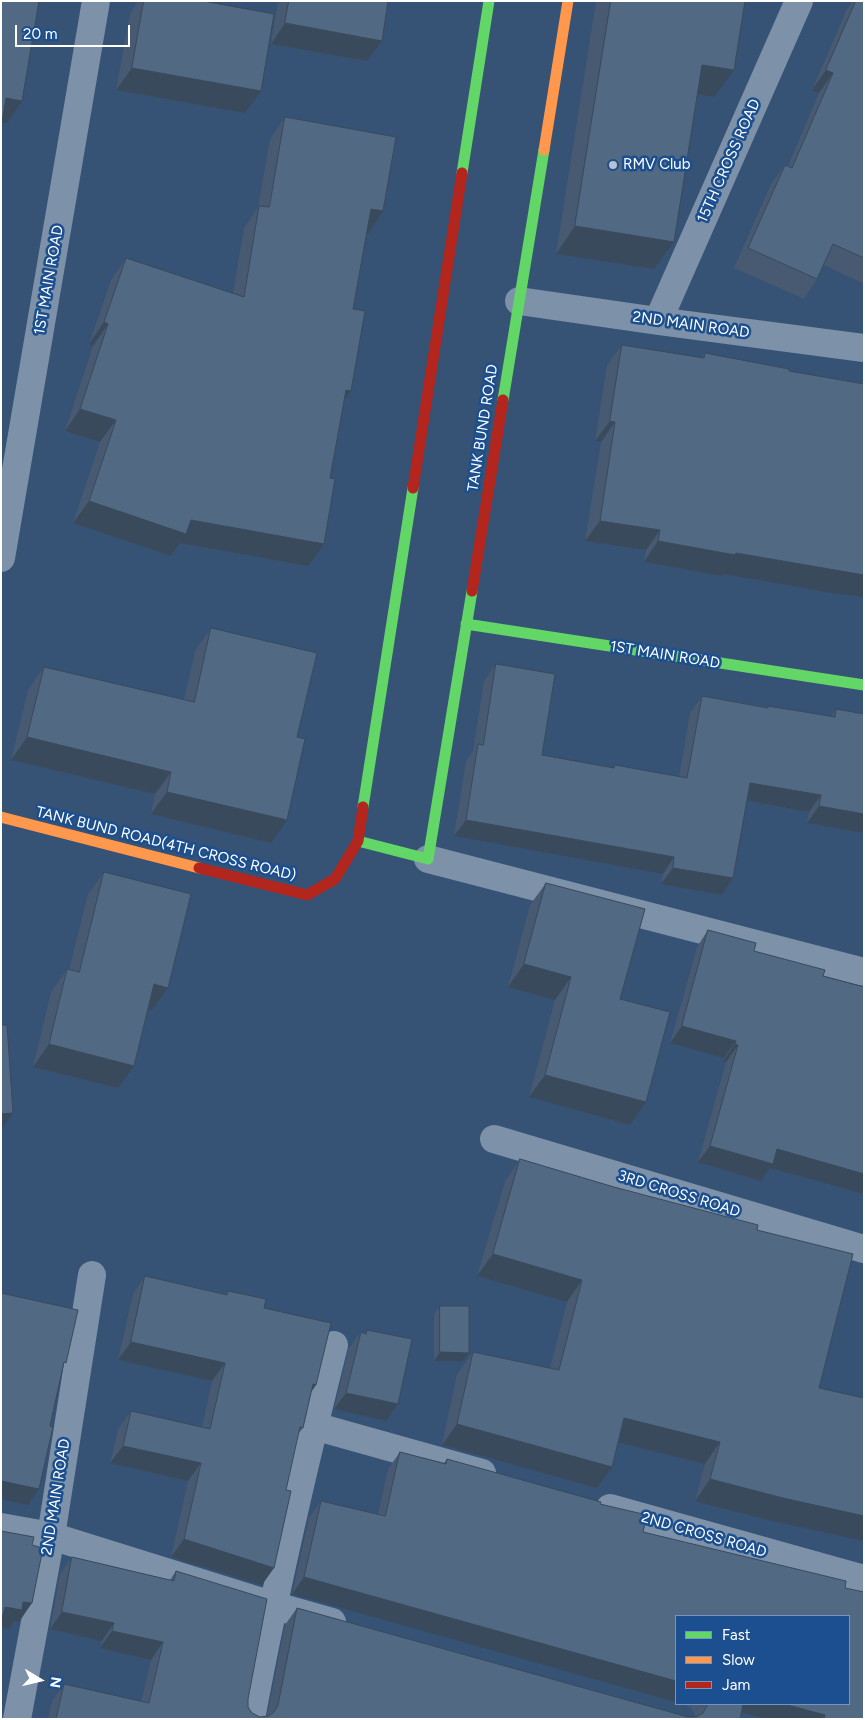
<!DOCTYPE html>
<style>
body{margin:0}
#map{position:relative;width:865px;height:1720px;overflow:hidden;background:#365274;font-family:Figtree,sans-serif}
canvas{display:block}
.frame{position:absolute;inset:0;border:2px solid #fff;pointer-events:none}
.legend{position:absolute;left:675px;top:1615px;width:175px;height:90px;box-sizing:border-box;background:#1b4f8f;border:1px solid #7695bc;margin:0;padding:6px 9px;list-style:none;font-size:15px;color:#fff}
.legend li{display:flex;align-items:center;gap:10px;height:25px}
.legend b{width:25px;border:1px solid #7695bc}
.north{position:absolute;left:15px;top:1655px;width:50px;height:50px;-webkit-text-stroke:4px #1b4f8f;paint-order:stroke;rotate:99deg;font-size:14px;font-weight:700;line-height:20px;text-align:center;color:#fff}
.north::after{content:'';display:block;margin:auto;width:18px;height:22px;background:#fff;clip-path:polygon(50% 0,100% 100%,50% 72%,0 100%)}
.scale{position:absolute;left:15px;top:25px;width:115px;height:22px;box-sizing:border-box;border:2px solid #fff;border-top:0;padding-left:6px;font-size:15px;line-height:18px;white-space:nowrap;color:#fff;-webkit-text-stroke:4px #1b4f8f;paint-order:stroke}
</style>
<div id="map">
<canvas width="865" height="1720"></canvas>
<div class="frame"></div>
<ul class="legend">
<li><b style="height:6px;background:#63d668"></b>Fast</li>
<li><b style="height:6px;background:#ff974d"></b>Slow</li>
<li><b style="height:6px;background:#b3261e"></b>Jam</li>
</ul>
<div class="north">N</div>
<div class="scale">20 m</div>
</div>
<script>
const context = document.querySelector('canvas').getContext('2d');
context.lineJoin = 'round';
function strokePath(path, color, width, dash) {
  context.strokeStyle = color;
  context.lineWidth = width;
  context.lineCap = dash ? 'butt' : 'round';
  context.setLineDash(dash || []);
  context.stroke(path);
}
function fillPath(path, color) {
  context.fillStyle = color;
  context.fill(path, 'evenodd');
}
function write(font, color, halo, rows, align = 'center') {
  context.font = font + ' Figtree,sans-serif';
  context.lineWidth = 5;
  context.setLineDash([]);
  context.textBaseline = 'middle';
  context.strokeStyle = halo;
  context.fillStyle = color;
  for (const [text, x, y, turn = 0] of rows) {
    context.save();
    context.translate(x, y);
    context.rotate((+turn || 0) * Math.PI / 180);
    context.textAlign = isNaN(turn) ? turn : align;
    if (halo) context.strokeText(text, 0, 0);
    context.fillText(text, 0, 0);
    context.restore();
  }
}
strokePath(new Path2D(`
 M519,301L658,321L864,348
 M658,321L799,1
 M1,558L96,1
 M428,859L864,972
 M494,1139L864,1249
 M314,1426L482,1473
 M610,1508L864,1579
 M1,1527L51,1536L272,1605L332,1622
 M17,1719L51,1536L92,1275
 M251,1719C274,1593 303,1469 334,1345`), '#7d92a8', 28);
strokePath(new Path2D(`
 M462,173L489,1
 M503,400L544,150
 M466,624L864,685
 M363,807L413,488
 M358,841L428,859L472,591`), '#63d668', 11);
strokePath(new Path2D(`
 M544,150L568,1
 M1,817L199,868`), '#ff974d', 11);
strokePath(new Path2D(`
 M413,488L462,173
 M472,591L503,400
 M199,868L307,895L335,879L358,841L363,807`), '#b3261e', 11);
fillPath(new Path2D(`
 M138,1H203L245,113L116,90L130,14Z
 M278,1H388L382,41L367,61L271,44Z
 M596,1H745L714,97L697,95L674,242L654,269L556,254Z
 M853,1H864V284L824,265L817,279L804,299L734,268L771,184L785,165L788,166L819,93L812,90L846,11Z
 M285,117L368,234L366,233L353,309L351,391L344,402L308,566L180,543L171,556L73,523L100,442L65,431L93,346L89,344L111,280L126,258L233,293L244,228L258,207L270,139Z
 M622,345L702,358L705,353L789,371L832,593L723,574L721,576L644,562L646,550L585,541L601,442L595,441L607,365Z
 M211,628L271,843L151,814L155,794L11,760L28,690L44,667L184,700L195,651Z
 M496,664L542,755L613,768L615,765L679,777L690,713L702,696L767,707L768,706L831,716L836,709L864,714V833L807,823L809,812L747,801L733,878L722,895L661,884L663,874L454,836L466,761L473,751L484,681Z
 M104,872L168,988L152,1010L148,1009L118,1088L33,1067L51,992L67,969L69,970L88,894Z
 M546,883L620,999L630,1125L529,1097L555,1000L508,987L530,905Z
 M708,930L754,951L823,976L864,987V1194L770,1168L761,1181L698,1162L726,1062L723,1061L724,1058L670,1043L697,947Z
 M520,1159L757,1230L768,1520L695,1501L705,1464L618,1442L597,1488L442,1445L457,1374L473,1352L550,1368L567,1302L477,1276L505,1181Z
 M145,1276L226,1294L228,1291L264,1308L311,1393L303,1428L298,1434L262,1585L171,1557L188,1481L110,1463L118,1429L131,1411L202,1427L212,1381L118,1360L133,1294Z
 M440,1306L469,1353L463,1361H434V1314Z
 M367,1330L398,1404L386,1421L334,1409L349,1348L361,1332L365,1333Z
 M400,1452L444,1463L447,1459L600,1504L643,1532L845,1588L864,1719H765L741,1712L740,1719H48L52,1701L64,1684L141,1702L151,1660L100,1648L102,1641L50,1629L60,1574L72,1557L170,1580L176,1571L248,1699V1707L252,1713L260,1717L267,1716L285,1625L297,1608L688,1717H695V1715L691,1708L683,1704H849L292,1594L309,1518L321,1501L378,1514L388,1469Z`), '#475a72');
fillPath(new Path2D(`
 M285,23L382,41L367,61L271,44Z
 M702,65L734,70L714,97L683,92Z
 M132,68L261,91L245,113L116,90Z
 M826,70L833,73L819,93L812,90Z
 M6,98L22,101L7,123L1,122Z
 M371,209L383,211L368,234L355,231Z
 M575,226L674,242L654,269L556,254Z
 M104,322L108,324L93,346L89,344Z
 M346,390L351,391L336,413Z
 M80,409L116,420L100,442L65,431Z
 M610,421L615,422L601,442L595,441Z
 M89,501L324,544L308,566L180,543L171,556L73,523Z
 M600,521L660,530L646,550L585,541Z
 M658,541L736,553L864,575V597L832,593L723,574L721,576L644,562Z
 M27,737L171,772L155,794L11,760Z
 M750,783L821,795L809,812L738,799Z
 M167,792L287,820L271,843L151,814Z
 M819,806L864,814V833L807,823Z
 M466,820L674,857L663,874L454,836Z
 M673,868L733,878L722,895L661,884Z
 M524,964L571,977L555,1000L508,987Z
 M154,984L168,988L152,1010L138,1007Z
 M682,1026L736,1041L724,1058L670,1043Z
 M49,1044L134,1066L118,1088L33,1067Z
 M735,1044L738,1045L726,1062L723,1061Z
 M545,1075L646,1102L630,1125L529,1097Z
 M13,1113L1,1129V1114Z
 M710,1146L777,1149L864,1174V1194L770,1168L761,1181L698,1162Z
 M493,1254L582,1280L567,1302L477,1276Z
 M131,1342L225,1363L212,1381L118,1360Z
 M440,1352L469,1353L463,1361H434Z
 M313,1384L316,1385L304,1403Z
 M346,1393L398,1404L386,1421L334,1409Z
 M624,1418L720,1442L705,1464L609,1440Z
 M457,1424L612,1467L597,1488L442,1445Z
 M123,1446L201,1463L188,1481L110,1463Z
 M710,1479L864,1516V1541L768,1520L695,1501Z
 M1,1481L39,1489L28,1505L1,1499Z
 M184,1539L274,1568L262,1585L171,1557Z
 M304,1577L676,1681V1702L292,1594Z
 M23,1602L32,1603L19,1622L14,1621L9,1629L1,1628V1612L5,1607Z
 M62,1612L114,1623L102,1641L50,1629Z
 M112,1631L163,1642L151,1660L100,1648Z
 M738,1704H784L825,1715L822,1719H765L734,1710Z`), '#394a5c');
const building = new Path2D(`
 M1,1H39L22,101L6,98L1,128Z
 M144,1H203L274,14L261,91L132,68Z
 M289,1H388L382,41L285,23Z
 M611,1H745L734,70L702,65L674,242L575,226Z
 M856,1H864V258L833,244L817,279L748,248L785,165L792,168L833,73L826,70Z
 M285,117L396,137L383,211L371,209L353,309L365,311L351,391L346,390L330,478L335,479L324,544L191,520L186,534L89,501L116,420L80,409L108,324L104,322L126,258L244,297L259,206L269,207Z
 M622,345L704,358L705,353L789,369V371L864,384V575L736,553L735,555L658,541L660,530L600,521L615,422L610,421Z
 M211,628L317,653L297,737L305,739L287,820L167,792L171,772L27,737L44,667L194,702Z
 M496,664L555,674L542,755L614,768L615,765L687,778L702,696L768,708V706L835,717L836,709L864,714V814L819,806L821,795L750,783L733,878L673,868L674,857L466,820L478,744L483,745Z
 M104,872L191,894L168,988L154,984L134,1066L49,1044L67,969L79,972Z
 M546,883L645,909L620,999L670,1012L646,1102L545,1075L571,977L524,964Z
 M708,930L756,943L754,951L825,970L823,976L864,987V1174L777,1149L773,1164L710,1146L738,1045L735,1044L736,1041L682,1026Z
 M1,1025H7L13,1113L1,1114Z
 M520,1159L614,1187L758,1225L757,1230L853,1254L819,1388L864,1398V1516L783,1498L710,1479L720,1442L624,1418L612,1467L457,1424L473,1352L559,1370L582,1280L493,1254Z
 M145,1276L227,1295L228,1291L266,1299L264,1308L331,1323L316,1385L313,1384L303,1428L300,1427L286,1490L291,1491L274,1568L184,1539L201,1463L123,1446L131,1411L210,1429L225,1363L131,1342Z
 M1,1293L78,1310L66,1363L64,1362L50,1426L53,1427L39,1489L1,1481Z
 M440,1306H469V1353L440,1352Z
 M367,1330L412,1339L398,1404L346,1393L361,1332L366,1334Z
 M400,1452L446,1464L447,1459L601,1502L600,1504L647,1515L643,1532L846,1581L845,1588L864,1592V1719H824L825,1715L784,1704H849V1616H676V1681L304,1577L321,1501L385,1516Z
 M1,1531L34,1537L32,1545L43,1548L32,1603L23,1602L22,1610L5,1607L1,1622Z
 M72,1557L174,1581L176,1571L267,1599L248,1699V1707L252,1713L260,1717L269,1716L274,1712L278,1705L297,1608L688,1717H696L703,1713L707,1706V1704H743L740,1719H56L64,1684L149,1703L163,1642L112,1631L114,1623L62,1612Z`);
fillPath(building, '#526984');
strokePath(building, '#394a5c', 1);
for (const [x, y, r, color] of [
 [613,165,5,"#b9c2ce"]
]) {
  const dot = new Path2D();
  dot.arc(x, y, r, 0, 2 * Math.PI);
  context.fillStyle = color;
  context.fill(dot);
  strokePath(dot, '#1b4f8f', 2);
}
write('15px', '#fff', '#1b4f8f', [
 ["15TH CROSS ROAD",729,161,-66],
 ["1ST MAIN ROAD",49,280,-80],
 ["2ND MAIN ROAD",691,325,8],
 ["TANK BUND ROAD",483,428,-81],
 ["1ST MAIN ROAD",665,655,9],
 ["TANK BUND ROAD(4TH CROSS ROAD)",166,844,14],
 ["3RD CROSS ROAD",679,1194,17],
 ["2ND MAIN ROAD",56,1497,-81],
 ["2ND CROSS ROAD",704,1535,16]
]);
write('15px', '#fff', '#1b4f8f', [
 ["RMV Club",623,165]
], 'left');
</script>
